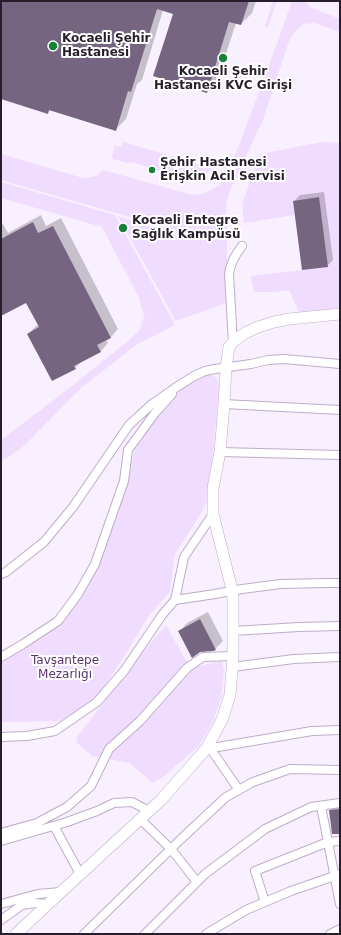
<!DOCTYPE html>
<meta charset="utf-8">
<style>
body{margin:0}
#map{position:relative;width:341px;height:935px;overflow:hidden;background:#f8f0fe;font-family:"DejaVu Sans",sans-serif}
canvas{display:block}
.frame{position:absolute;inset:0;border:2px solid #261f2b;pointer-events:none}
</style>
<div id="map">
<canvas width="341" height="935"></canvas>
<div class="frame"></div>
</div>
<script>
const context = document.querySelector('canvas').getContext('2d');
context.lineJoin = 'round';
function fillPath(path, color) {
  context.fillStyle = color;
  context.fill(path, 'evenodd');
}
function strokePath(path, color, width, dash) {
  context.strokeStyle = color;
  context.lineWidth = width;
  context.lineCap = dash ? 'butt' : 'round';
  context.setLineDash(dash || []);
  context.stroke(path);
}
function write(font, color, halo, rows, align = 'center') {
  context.font = font + ' "DejaVu Sans",sans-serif';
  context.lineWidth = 4;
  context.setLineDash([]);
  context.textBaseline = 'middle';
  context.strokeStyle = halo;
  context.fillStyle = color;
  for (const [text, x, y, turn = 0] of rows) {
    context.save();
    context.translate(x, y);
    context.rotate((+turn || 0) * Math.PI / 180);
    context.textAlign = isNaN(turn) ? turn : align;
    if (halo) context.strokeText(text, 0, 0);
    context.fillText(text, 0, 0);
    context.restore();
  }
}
fillPath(new Path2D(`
 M273,1H277L268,27L265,26Z
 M292,1H304L312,8L340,19V32L314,23L303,24L290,38L263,120L229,193L226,205L227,250L226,303L176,321L118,216L183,238L185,236L164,227L1,180V154L83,178L96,176L103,170L192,195L205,193L220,185L238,148L279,38Z
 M123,142L212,168C204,178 197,182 184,179C179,178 177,178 173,175L131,162L127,163L113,159L112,156L115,145L121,147Z
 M322,142L340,143V308L299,312L289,290L275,292H254L251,276L328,267L319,197L293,201L295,215L244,223L242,204L260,154Z
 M1,182L115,215L175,325L136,345L81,388L24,446L1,462V440L72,386L129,340L140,330L142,320L145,319L139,298L102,227L1,198Z
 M211,375C217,377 218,380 219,386L209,497L200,515L175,554L170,592L150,614L120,663L95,700L59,721L1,722V660L9,657L44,630L80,595L128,478L134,452L147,431L177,391L204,376Z
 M166,625L185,659L194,667L222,661L224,669L221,699L213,721L199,746L163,777L152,783L130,763L92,756L78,744L76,738L150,643Z`), '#f0dcfe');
fillPath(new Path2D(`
 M1,1H256L252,13L241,24L236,23L217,81L206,92L174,14L163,10L142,80L137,84L126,119L115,130L50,110L47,113L1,98Z
 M324,192L333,260L327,266L294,201L300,195Z
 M41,215L46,226L61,218L118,329L111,337L106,339L108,343L101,351L83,360L75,368L28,334L36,326L39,325L27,301L1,315V225L3,224L8,233Z
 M208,612L223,641L215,649L180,631L187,623Z
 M340,806V833L330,810L334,807Z`), '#0003');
fillPath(new Path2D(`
 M1,1H249L241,25L229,22L207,93L153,76L173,14L157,9L131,92L128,91L116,131L49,110L48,114L1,99Z
 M319,197L328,267L302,270L293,201Z
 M33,222L38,233L53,226L111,338L97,345L101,352L74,366L76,369L52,381L27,334L39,327L26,303L1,316V239Z
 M200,619L216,650L213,651L200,652L192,658L178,631Z
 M340,809V834H332L329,810Z`), '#756581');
const street = new Path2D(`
 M233,343L229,274C230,263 235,255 242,246
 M224,404L340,410
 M220,452L340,455
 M1,574L6,572L44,542L73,507L129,425L152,404L175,388L194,376L205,371L215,369L251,364L268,360L284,359L340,364
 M175,600L215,594L242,589L281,584L325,583H340
 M233,631L299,627L340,626
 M1,657L23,644L58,621L78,594L95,564L124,481L128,450L155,413L172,394
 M232,667L294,659L340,657
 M1,737L27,736L55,731L97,702L124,671L162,615L175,600L184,557L213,514
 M210,748L239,790
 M206,749L312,731L340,730
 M321,806L340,904
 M140,819L171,849L197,882
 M54,826L80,874
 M1,833L37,823L67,807L91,786L109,749L140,721L187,668L203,657L233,656
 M1,841L67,822L97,811L114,803L132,802L149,811
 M265,902L255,871L328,842L340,841
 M1,904L38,894L61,892
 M1,920L22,905L35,903L48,904
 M84,934L181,839L226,797L253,782L290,769L340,770
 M145,934L205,874L265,829L311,807L340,803
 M206,934L246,910L291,891L340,874
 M330,934L340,929`);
const secondary = new Path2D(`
 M16,934L61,892L161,800L206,749L222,720L230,695L233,656V598L232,590L213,514V488L220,452L224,404L226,367L229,347L234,341L245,333L258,327L274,322L289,319L340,314`);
strokePath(street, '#beaccb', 10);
strokePath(secondary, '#beaccb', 12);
strokePath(street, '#fff', 8);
strokePath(secondary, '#fff', 11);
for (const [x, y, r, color] of [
 [53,46,5,"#188238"],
 [223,58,5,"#188238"],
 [152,170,4,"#188238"],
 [123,228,5,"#188238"]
]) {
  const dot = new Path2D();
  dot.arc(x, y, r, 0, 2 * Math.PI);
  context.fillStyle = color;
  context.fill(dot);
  strokePath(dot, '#fff', 1.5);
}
write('bold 12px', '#261f2b', '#fff', [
 ["Kocaeli Şehir",62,39],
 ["Hastanesi",62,53],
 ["Kocaeli Şehir",223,72,"center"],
 ["Hastanesi KVC Girişi",223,86,"center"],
 ["Şehir Hastanesi",160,163],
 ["Erişkin Acil Servisi",160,177],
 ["Kocaeli Entegre",132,221],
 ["Sağlık Kampüsü",132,235]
], 'left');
write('12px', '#58356d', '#fff', [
 ["Tavşantepe",65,661],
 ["Mezarlığı",65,675]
]);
</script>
